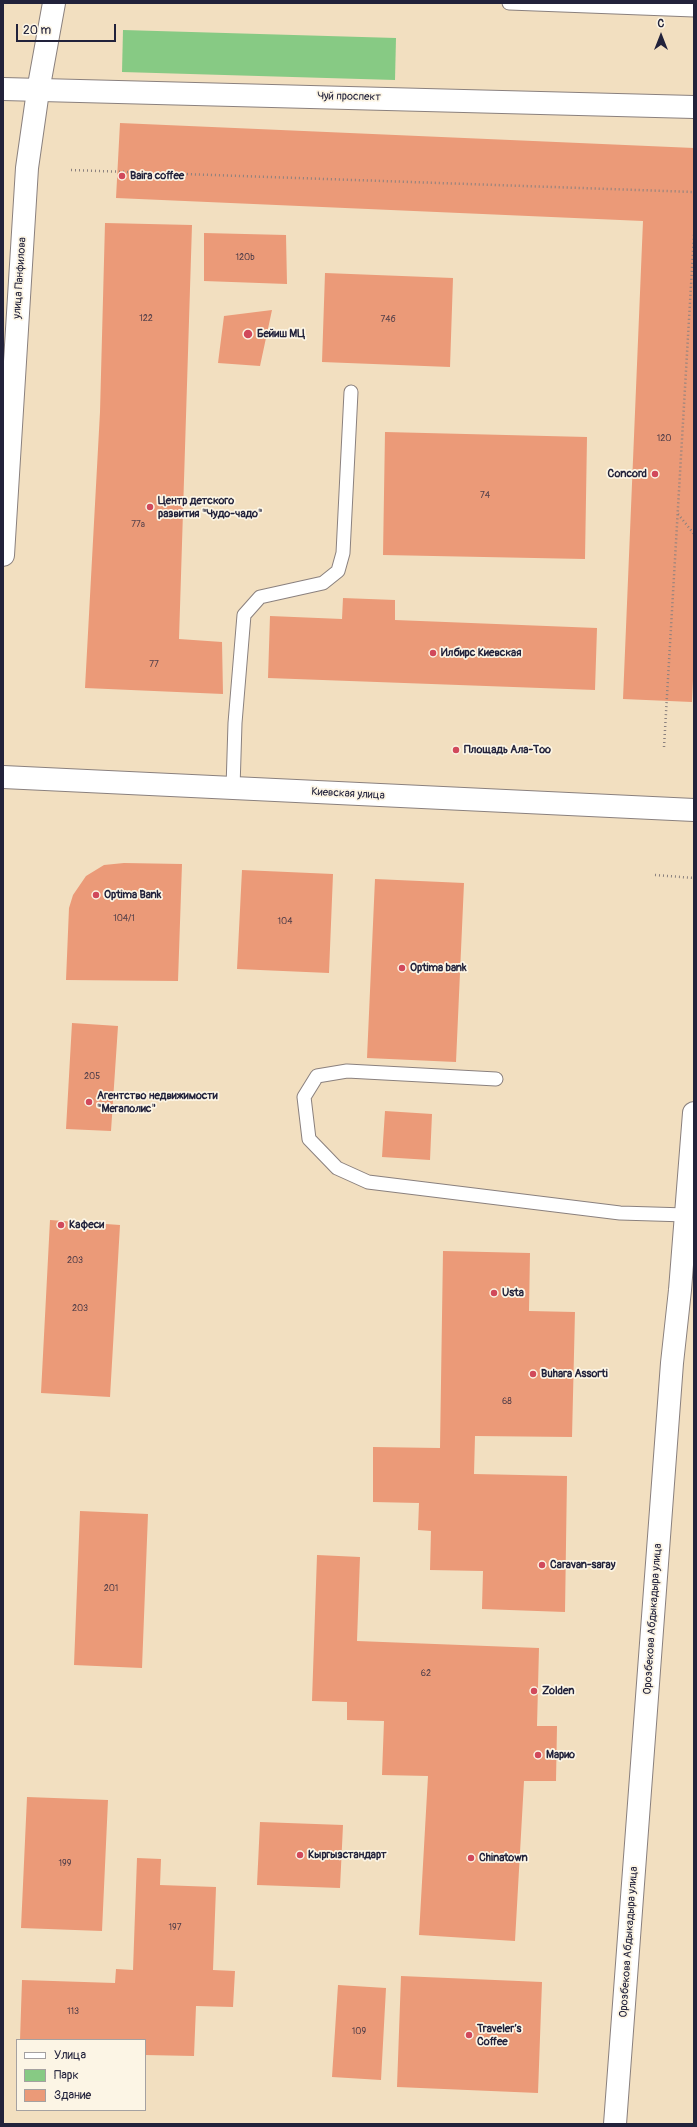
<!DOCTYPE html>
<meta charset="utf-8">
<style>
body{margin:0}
#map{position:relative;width:697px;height:2127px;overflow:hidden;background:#f2dfc0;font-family:Pangolin,sans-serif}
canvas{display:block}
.frame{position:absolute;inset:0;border:4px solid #22223b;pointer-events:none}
.legend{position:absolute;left:16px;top:2039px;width:130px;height:72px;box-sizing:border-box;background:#fcf5e5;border:1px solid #a5a1a1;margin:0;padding:5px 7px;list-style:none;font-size:12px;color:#22223b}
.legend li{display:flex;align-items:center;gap:8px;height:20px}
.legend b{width:20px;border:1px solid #a5a1a1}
.north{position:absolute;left:641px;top:16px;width:40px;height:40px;-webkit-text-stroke:3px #fcf5e5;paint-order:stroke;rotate:0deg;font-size:11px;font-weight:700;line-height:16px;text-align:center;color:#22223b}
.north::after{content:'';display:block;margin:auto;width:14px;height:18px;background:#22223b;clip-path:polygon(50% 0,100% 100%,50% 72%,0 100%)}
.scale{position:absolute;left:16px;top:24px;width:100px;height:18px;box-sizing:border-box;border:2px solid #22223b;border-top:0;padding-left:5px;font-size:12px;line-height:14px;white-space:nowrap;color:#22223b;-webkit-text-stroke:3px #fcf5e5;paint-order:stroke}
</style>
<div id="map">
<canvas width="697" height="2127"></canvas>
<div class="frame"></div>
<ul class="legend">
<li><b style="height:5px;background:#fff"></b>Улица</li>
<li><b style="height:11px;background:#87ca84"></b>Парк</li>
<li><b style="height:11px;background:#eb9a78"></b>Здание</li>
</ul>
<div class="north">С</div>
<div class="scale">20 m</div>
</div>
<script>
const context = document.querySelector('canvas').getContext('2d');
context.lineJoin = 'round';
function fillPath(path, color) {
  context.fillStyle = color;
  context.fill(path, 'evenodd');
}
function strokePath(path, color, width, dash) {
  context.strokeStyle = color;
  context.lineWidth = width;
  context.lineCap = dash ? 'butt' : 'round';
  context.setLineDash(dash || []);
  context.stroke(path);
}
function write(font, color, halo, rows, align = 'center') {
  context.font = font + ' Pangolin,sans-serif';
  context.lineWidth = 3.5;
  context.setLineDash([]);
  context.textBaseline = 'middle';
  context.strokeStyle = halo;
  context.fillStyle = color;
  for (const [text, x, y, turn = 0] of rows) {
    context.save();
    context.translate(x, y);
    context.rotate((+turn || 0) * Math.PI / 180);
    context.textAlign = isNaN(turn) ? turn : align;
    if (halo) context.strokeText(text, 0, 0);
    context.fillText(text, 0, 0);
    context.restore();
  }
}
fillPath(new Path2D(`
 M123,30L396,38L395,80L122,72Z`), '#87ca84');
fillPath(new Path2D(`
 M120,123L694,148V657L692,702L623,699L643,221L116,198Z
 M105,223L192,225L179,639L222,642L223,694L85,688L100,412Z
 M204,233L286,235L287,284L204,281Z
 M325,273L453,278L450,367L322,362Z
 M272,310L260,366L218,363L224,316Z
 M385,432L587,437L585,559L383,555Z
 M343,598L395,600V620L597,628L595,690L268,678L270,616L342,619Z
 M124,863L182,864L178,981L66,980L69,908L73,895L86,876L104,865Z
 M242,870L333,874L329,973L237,969Z
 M375,879L464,883L456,1062L367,1058Z
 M72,1023L118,1026L111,1131L66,1129Z
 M385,1111L432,1114L430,1160L382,1157Z
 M50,1220L120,1225L110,1397L41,1393Z
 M443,1251L530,1253L529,1311L575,1312L572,1437L475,1436L474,1474L567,1476L565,1612L482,1609L483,1571L430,1570L431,1531L418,1530L419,1503L373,1502V1447L440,1448Z
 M80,1511L148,1514L142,1668L74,1665Z
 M317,1555L360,1557L357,1641L539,1648L537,1726H557L556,1781H524L515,1941L419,1935L428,1776L382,1775L384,1721L347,1720V1702L312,1701Z
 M27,1797L108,1800L102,1931L21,1928Z
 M260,1822L343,1825L340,1888L257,1885Z
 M137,1858L161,1859L160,1885L216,1887L213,1970L235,1971L233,2007L196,2006L194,2056L145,2055V2040H20L22,1980L115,1983L116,1969L133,1970Z
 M401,1976L542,1982L538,2093L397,2087Z
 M338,1985L386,1988L381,2080L332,2077Z`), '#eb9a78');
const service = new Path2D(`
 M509,3L694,10
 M233,788L235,723L244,615L260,597L323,583L338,571L343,553L351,392
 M496,1079L347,1071L317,1076L304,1097L309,1139L337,1168L368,1182L620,1213L686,1215`);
const minor = new Path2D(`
 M38,91L54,3
 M615,2124L672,1363L680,1290L694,1113`);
const tertiary = new Path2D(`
 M3,555L27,168L38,91`);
const secondary = new Path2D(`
 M3,777L694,810`);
const primary = new Path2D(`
 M3,89L694,107`);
strokePath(service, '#8a807e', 15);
strokePath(minor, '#8a807e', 24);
strokePath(tertiary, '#8a807e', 24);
strokePath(secondary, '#8a807e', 24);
strokePath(primary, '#8a807e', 24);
strokePath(new Path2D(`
 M71,170L694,192
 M678,514L694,534
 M664,747L694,234
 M655,875L694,878`), '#8a807e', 2.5, [1, 3]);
strokePath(service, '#fff', 13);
strokePath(minor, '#fff', 22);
strokePath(tertiary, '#fff', 22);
strokePath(secondary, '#fff', 22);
strokePath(primary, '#fff', 22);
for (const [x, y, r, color] of [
 [122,176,4,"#d1495b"],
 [248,334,5,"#d1495b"],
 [655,474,4,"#d1495b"],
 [150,507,4,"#d1495b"],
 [433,653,4,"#d1495b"],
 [456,750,4,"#d1495b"],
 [96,895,4,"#d1495b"],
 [402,968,4,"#d1495b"],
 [89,1102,4,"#d1495b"],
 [61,1225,4,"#d1495b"],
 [494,1293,4,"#d1495b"],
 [533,1374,4,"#d1495b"],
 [542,1565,4,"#d1495b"],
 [534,1691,4,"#d1495b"],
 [538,1755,4,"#d1495b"],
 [300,1855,4,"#d1495b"],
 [471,1858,4,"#d1495b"],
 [469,2035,4,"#d1495b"]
]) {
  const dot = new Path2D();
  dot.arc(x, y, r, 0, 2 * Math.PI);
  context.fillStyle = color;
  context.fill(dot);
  strokePath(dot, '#fcf5e5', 1.5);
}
write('9px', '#54404a', null, [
 ["120b",245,258],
 ["122",146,319],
 ["74б",388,320],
 ["120",664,439],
 ["74",485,496],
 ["77a",138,525],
 ["77",154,665],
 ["104/1",124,919],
 ["104",285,922],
 ["205",92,1077],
 ["203",75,1261],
 ["203",80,1309],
 ["68",507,1402],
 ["201",111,1589],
 ["62",426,1674],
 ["199",65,1864],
 ["197",175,1928],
 ["113",73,2012],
 ["109",359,2032]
]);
write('11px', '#22223b', '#fcf5e5', [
 ["Чуй проспект",349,97,1],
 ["улица Панфилова",20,278,-86],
 ["Киевская улица",348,794,3],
 ["Орозбекова Абдыкадыра улица",653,1619,-86],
 ["Орозбекова Абдыкадыра улица",629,1942,-86]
]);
write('bold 11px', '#22223b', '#fcf5e5', [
 ["Baira coffee",130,176],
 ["Бейиш МЦ",257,334],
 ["Concord",647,474,"right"],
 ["Центр детского",158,501],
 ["развития \"Чудо-чадо\"",158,514],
 ["Илбирс Киевская",441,653],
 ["Площадь Ала-Тоо",464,750],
 ["Optima Bank",104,895],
 ["Optima bank",410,968],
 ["Агентство недвижимости",97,1096],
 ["\"Мегаполис\"",97,1109],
 ["Кафеси",69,1225],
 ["Usta",502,1293],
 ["Buhara Assorti",541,1374],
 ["Caravan-saray",550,1565],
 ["Zolden",542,1691],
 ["Марио",546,1755],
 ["Кыргызстандарт",308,1855],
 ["Chinatown",479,1858],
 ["Traveler’s",477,2029],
 ["Coffee",477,2042]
], 'left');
</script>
